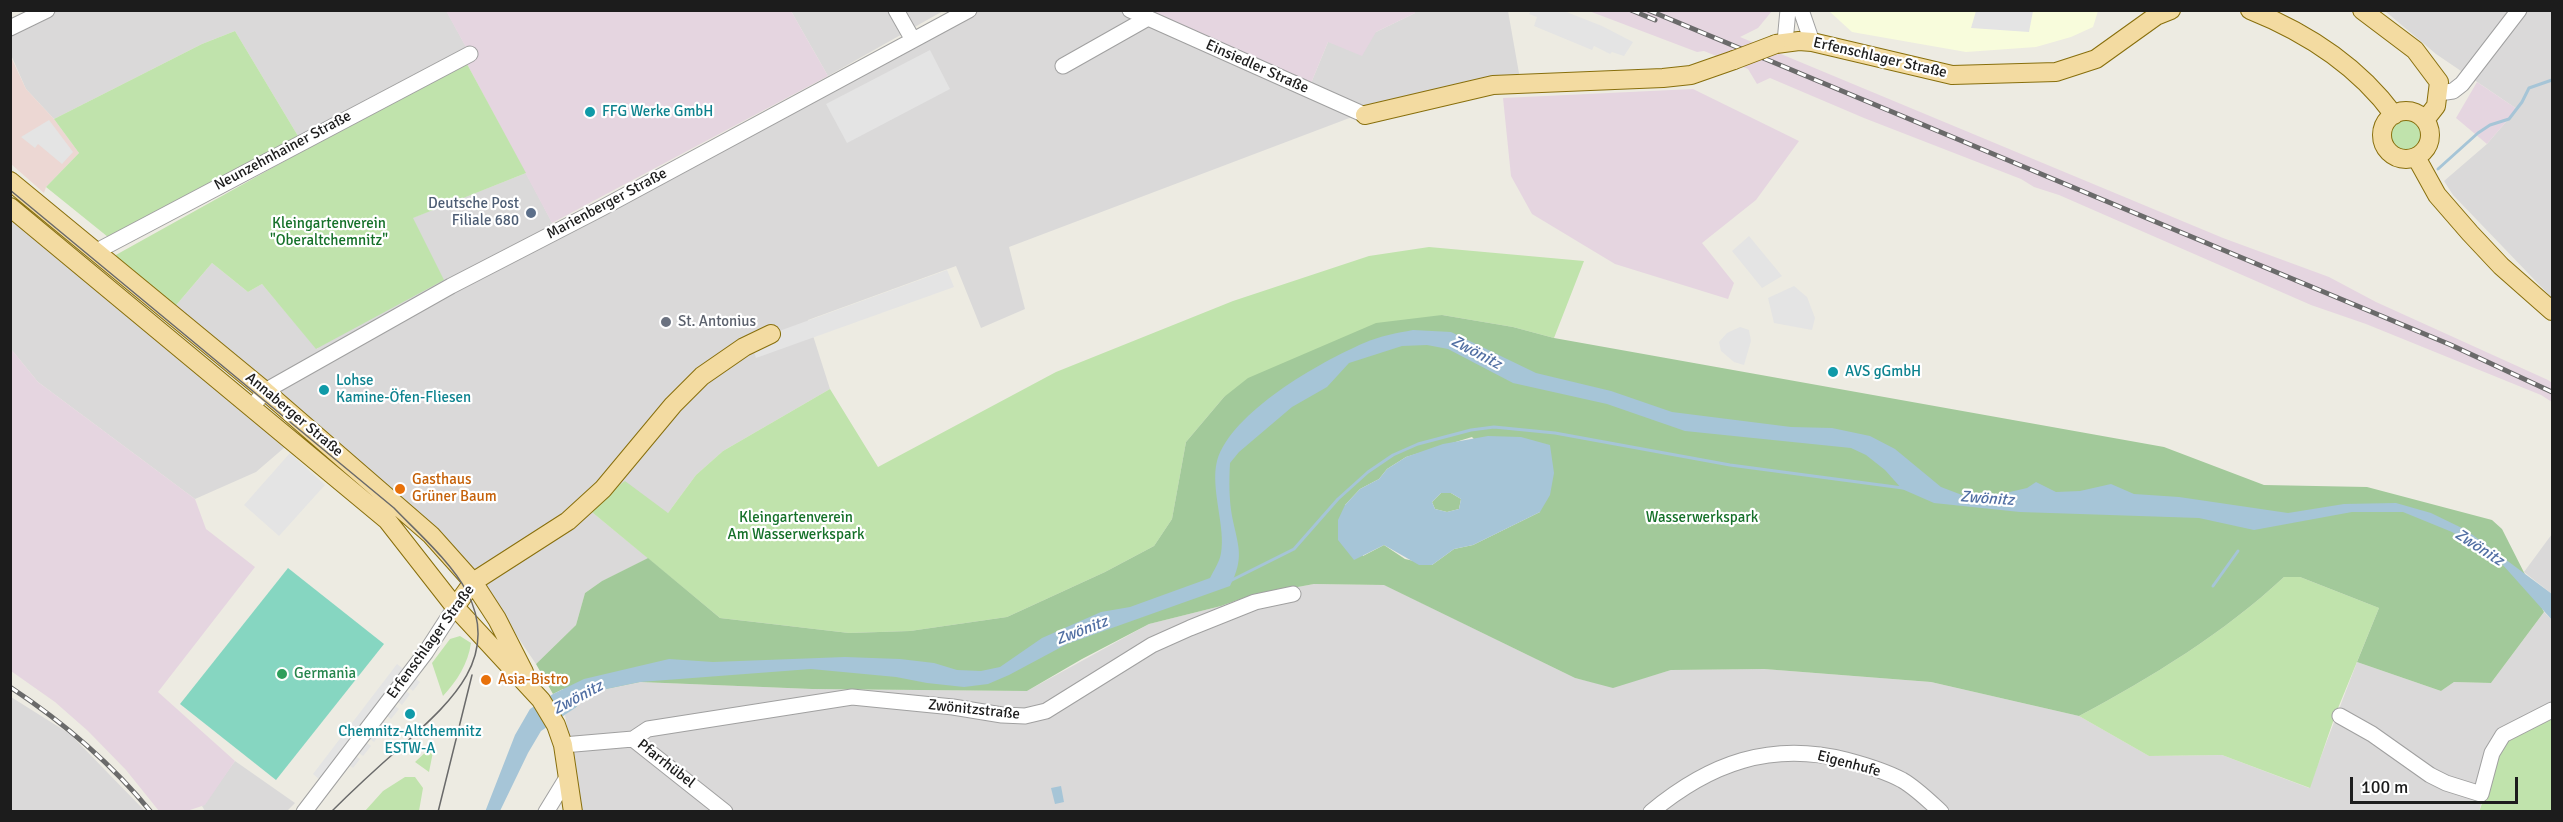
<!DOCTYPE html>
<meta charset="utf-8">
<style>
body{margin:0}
#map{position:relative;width:2563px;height:822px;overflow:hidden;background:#edebe2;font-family:Signika,sans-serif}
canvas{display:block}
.frame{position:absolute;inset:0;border:12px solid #1c1c1c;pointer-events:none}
.scale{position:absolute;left:2350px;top:777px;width:168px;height:27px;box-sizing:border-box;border:3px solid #1c1c1c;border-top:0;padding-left:8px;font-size:18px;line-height:21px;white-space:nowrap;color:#1c1c1c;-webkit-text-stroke:4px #fff;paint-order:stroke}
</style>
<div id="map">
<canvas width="2563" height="822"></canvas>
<div class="frame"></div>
<div class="scale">100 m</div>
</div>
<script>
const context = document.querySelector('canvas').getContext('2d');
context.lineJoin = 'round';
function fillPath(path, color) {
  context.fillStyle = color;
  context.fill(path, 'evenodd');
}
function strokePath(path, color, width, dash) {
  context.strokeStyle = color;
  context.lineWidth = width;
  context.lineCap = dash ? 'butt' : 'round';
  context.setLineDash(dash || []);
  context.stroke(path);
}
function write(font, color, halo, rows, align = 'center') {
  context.font = font + ' Signika,sans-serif';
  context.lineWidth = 4.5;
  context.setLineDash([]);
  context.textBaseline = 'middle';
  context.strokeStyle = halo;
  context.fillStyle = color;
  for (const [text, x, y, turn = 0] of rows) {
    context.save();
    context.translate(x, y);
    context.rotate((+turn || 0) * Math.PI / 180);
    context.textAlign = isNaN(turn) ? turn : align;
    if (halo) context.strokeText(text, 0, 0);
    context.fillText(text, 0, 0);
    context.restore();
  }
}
fillPath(new Path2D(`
 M47,10H446L466,47L298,136L235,31L202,44L54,119L26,89L11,55L10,28Z
 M791,11H943L828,76Z
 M973,11H1125L1360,114L1009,247L1025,309L981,328L956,266L808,320L830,389L723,451L696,475L668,513L587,508L648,558L602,581L585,593L576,625L536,664L475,574L172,310L212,263L248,292L262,284L317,349L412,218L526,173L557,232Z
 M1415,11H1508L1520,79L1365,114L1309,88L1328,42L1376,32L1415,13Z
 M2385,11H2552V298L2453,195L2444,181L2487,144L2517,109L2436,54Z
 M10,217L285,447L256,472L195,499L38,382L11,349Z
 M2552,534V594L2524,572Z
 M1314,584L1385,585L1575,678L1613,687L1671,670L1764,669L1931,682L2079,716L2149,756L2222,755L2309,788L2357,662L2441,691L2454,682L2491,683L2544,612L2552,620V713L2484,794L2479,812L582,811L565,715L586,697L606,689L640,682L812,689L1027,691L1149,624L1221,606L1249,596Z
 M11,697L70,734L145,811H11Z
 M235,761L295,803L286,812L205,811L202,806Z`), '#dad9d9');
fillPath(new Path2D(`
 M10,55L26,89L54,119L79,153L46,187L44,193L11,164Z`), '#ecd7d3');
fillPath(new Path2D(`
 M1415,10V13L1376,32L1362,56L1328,42L1309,88L1132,11Z
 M446,11H791L828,76L552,223L467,64L473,60Z
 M1589,11H1772L1758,28L1740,37L2223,238L2329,277L2376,302L2548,380L2552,383V402L2541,395L2366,324L2311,305L2059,195L2034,187L2021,179L1864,118L1770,78L1757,84L1748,69L1704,51L1697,52Z
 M2477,82L2517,109L2487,144L2456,118Z
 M1693,89L1799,141L1756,200L1702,243L1734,283L1728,299L1615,264L1532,214L1511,176L1503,98Z
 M11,349L38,382L195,499L206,529L255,567L158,692L235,761L205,805L187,811H159L126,770L88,731L55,702L11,671Z`), '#e5d5e0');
fillPath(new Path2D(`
 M1829,11H2098L2093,27L2071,37L2036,47L1966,52L1852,32Z`), '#f8fcdc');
fillPath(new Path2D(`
 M235,31L298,136L108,237L46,187L79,153L54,119L202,44Z
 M467,64L526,173L413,218L444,280L316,349L262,284L248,292L212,263L172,310L114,256L380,108Z
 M2382 135a24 24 0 1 1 48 0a24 24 0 1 1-48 0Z
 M1429,247L1584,261L1554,338L1513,327L1442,315L1224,397L1186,442L1172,519L1154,546L1105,572L1007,617L910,631L849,633L720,618L587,508L625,481L668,513L696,475L723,451L830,389L878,467L1056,372L1233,301L1369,256Z
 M2284,577H2300L2379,608L2336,713L2310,788L2222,755L2149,756L2079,716C2152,677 2224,633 2284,577Z
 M460,636L471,643C468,664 457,681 443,696L432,663L450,639Z
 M2552,713V811L2479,812L2504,740Z
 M431,747H434L429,772L415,762Z
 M405,777H415L423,788L419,811H365L383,791Z`), '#c0e3ac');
fillPath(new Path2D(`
 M1442,315L1513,327L1554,338L2164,447L2264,485L2367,487L2492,520L2502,529L2544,612L2491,683L2454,682L2441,691L2357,662L2379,608L2300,577H2284C2224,633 2152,677 2079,716L1931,682L1764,669L1671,670L1613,688L1575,678L1384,585L1314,584L1249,596L1221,606L1149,624L1082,659L1027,691L812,689L640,682L606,689L586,697L575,708L563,689L553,694L536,664L576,625L585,593L602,581L648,558L720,618L849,633L910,631L1007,617L1105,572L1154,546L1172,519L1186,442L1224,397L1248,378L1376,323ZM1472,437L1540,512L1473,545L1454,549L1432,565L1405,559L1384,545L1363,556L1345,505L1360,489L1379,479L1387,469L1406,457Z
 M1441,493H1451L1461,499L1459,509L1447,512L1435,509L1432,502Z`), '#a2c99a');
fillPath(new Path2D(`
 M288,568L384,644L276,780L180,704Z`), '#86d6c1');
fillPath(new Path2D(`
 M1531,11H1564L1602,26L1633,42L1624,56L1612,52L1610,54L1594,46L1592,50L1534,26L1537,17L1529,14Z
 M1976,11H2033L2029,32L1971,28Z
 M930,50L950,89L847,143L826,104Z
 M49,120L73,152L62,164L38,144L35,148L21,137Z
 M1749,236L1782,276L1762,288L1732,251Z
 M947,270L954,287L756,358L751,343L771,334Z
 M1794,286L1807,297L1815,318L1812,330L1774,323L1768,298Z
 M1740,327L1749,330L1751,341L1744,365L1734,362L1721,351L1719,342L1727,333Z
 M290,453L325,485L279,536L244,505Z
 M397,664L420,682L413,691L403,683L400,687L410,694L402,705L392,697L388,701L399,709L391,719L381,711L377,716L388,724L385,728L374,720L371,723L382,731L374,742L363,734L360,738L371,746L363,756L352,748L349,752L360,759L353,768L342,760L325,784L313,774Z`), '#e4e4e4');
fillPath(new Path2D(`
 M1413,330L1451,332L1536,373L1611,391L1672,412L1791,427L1832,428L1870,436L1895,449L1941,487L1962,495L1988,497L2027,488L2036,482L2056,492L2080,491L2111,484L2134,494L2179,497L2288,513L2344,504L2396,503L2431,513L2466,530L2552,594V620L2502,564L2452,532L2403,512H2352L2254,530L2199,518L2020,512L1934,503L1902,489L1885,470L1866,455L1851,448L1685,431L1607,404L1513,383L1448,349L1427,345L1402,346L1349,363L1327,387L1292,407L1239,452L1230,463C1229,481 1229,499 1232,516C1238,546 1245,557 1230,586L1067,644L1009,675L988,684L964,687L927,683L896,677L811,669L640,682L606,689L586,697L575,708L541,731L528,753L500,811L485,812L515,735L530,709L553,694L584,679L669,659L713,662L845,657L900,659L934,663L957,670L981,671L1000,667L1042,638L1101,612L1130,607L1210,578C1214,570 1220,561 1221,553C1226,528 1210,488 1217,461C1231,412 1320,362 1364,343C1380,336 1397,333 1413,330Z
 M1488,436L1521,437L1550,445L1554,473L1550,495L1540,512L1473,545L1454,549L1432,565H1419L1384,545L1354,560L1338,540V520L1345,505L1360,489L1379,479L1387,469L1406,457L1443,444ZM1441,493H1451L1461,499L1459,509L1447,512L1435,509L1432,502Z
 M1061,786L1064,802L1055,804L1051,788Z`), '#a6c5d7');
strokePath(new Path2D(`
 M2438,169L2478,133L2490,125L2509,119L2522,102L2529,88L2552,80
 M1230,581L1294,549L1338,499L1368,472L1393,455L1418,444L1471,430L1494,427L1555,433L1730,465L1903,488
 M2213,586L2238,551`), '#a6c5d7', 3);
const minor = new Path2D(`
 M896,10L913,40
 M1130,10L1365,115
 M1801,10L1812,42
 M10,28L47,10
 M1785,42L1788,10
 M1063,66L1148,18
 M2439,93L2453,91L2462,84L2519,10
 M97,251L470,54
 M252,407L265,391L451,286L602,208L969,10
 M2340,716L2372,734L2430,775L2446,783L2481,794L2492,753L2503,735L2552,710
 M633,739L648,729L852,697L953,707L1002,715L1025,716L1046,711L1152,645L1190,628L1255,602L1293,594
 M563,745L633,739L725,812
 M304,812L426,652L455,607
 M546,812L568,776
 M1651,812C1710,763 1771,741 1846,760C1865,765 1885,771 1902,780C1916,788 1929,801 1941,812`);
const major = new Path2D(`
 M2250,10C2305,32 2358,66 2394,115
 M2362,10L2415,50L2439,82L2436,106L2425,120
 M1776,44L1799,41L1812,42L1952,75L2056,72L2096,59L2156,16L2171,10
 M2382 135a24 24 0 1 1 48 0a24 24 0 1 1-48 0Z
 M1365,115L1493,85L1663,78L1691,75L1734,60
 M2416,157L2437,195L2470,233L2501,266L2552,311
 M10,181L265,391L431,535L473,582L497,619L524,672
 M10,207L387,520L455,607L541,700L556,725L563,745L573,812
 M455,607L473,582L568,521L603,489L673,405L702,376L744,347L771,334`);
strokePath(minor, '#a0a0a0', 17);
strokePath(major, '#886f0c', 20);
strokePath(minor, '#fff', 15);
strokePath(major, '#f3dba1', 18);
strokePath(new Path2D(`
 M10,190L394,508C417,532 451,562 467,592C502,659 448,704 402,746C378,767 354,789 331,812
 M438,812L472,675`), '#6a6a6a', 1.5);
const rail = new Path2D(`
 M1631,10L1655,20
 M1648,10L2451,345L2552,392
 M10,687C63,722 111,763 151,812`);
strokePath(rail, '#6a6a6a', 5);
strokePath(rail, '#fff', 3, [9]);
const majorBridge = new Path2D(`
 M1734,60L1776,44`);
strokePath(majorBridge, '#886f0c', 20, []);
strokePath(majorBridge, '#f3dba1', 18);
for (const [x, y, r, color] of [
 [590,112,6,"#0f9aa8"],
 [531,213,6,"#5c6f8a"],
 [666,322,6,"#6b7280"],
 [1833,372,6,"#0f9aa8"],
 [324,390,6,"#0f9aa8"],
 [400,489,6,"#e8710a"],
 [282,674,6,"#2e9e5b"],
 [486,680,6,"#e8710a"],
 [410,714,6,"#0f9aa8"]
]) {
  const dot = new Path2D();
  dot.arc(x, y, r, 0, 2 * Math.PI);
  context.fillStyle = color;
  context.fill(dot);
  strokePath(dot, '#fff', 2);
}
write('15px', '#1c1c1c', '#fff', [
 ["Erfenschlager Straße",1880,58,13],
 ["Einsiedler Straße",1257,67,24],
 ["Neunzehnhainer Straße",283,151,-28],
 ["Marienberger Straße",607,204,-28],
 ["Annaberger Straße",294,415,40],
 ["Erfenschlager Straße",431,642,-54],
 ["Zwönitzstraße",974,710,6],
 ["Pfarrhübel",666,764,38],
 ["Eigenhufe",1849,764,15]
]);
write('15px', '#0d838f', '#fff', [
 ["FFG Werke GmbH",602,112],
 ["AVS gGmbH",1845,372],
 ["Lohse",336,381],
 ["Kamine-Öfen-Fliesen",336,398],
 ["Chemnitz-Altchemnitz",410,732,"center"],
 ["ESTW-A",410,749,"center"]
], 'left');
write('15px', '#4e5e75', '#fff', [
 ["Deutsche Post",519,204],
 ["Filiale 680",519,221]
], 'right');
write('15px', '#147028', '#fff', [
 ["Kleingartenverein",329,224],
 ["\"Oberaltchemnitz\"",329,241],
 ["Kleingartenverein",796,518],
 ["Am Wasserwerkspark",796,535],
 ["Wasserwerkspark",1702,518]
]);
write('15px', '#5b616d', '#fff', [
 ["St. Antonius",678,322]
], 'left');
write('15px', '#c56008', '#fff', [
 ["Gasthaus",412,480],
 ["Grüner Baum",412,497],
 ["Asia-Bistro",498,680]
], 'left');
write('15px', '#27864d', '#fff', [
 ["Germania",294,674]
], 'left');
write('italic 16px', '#516fa3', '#fff', [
 ["Zwönitz",1476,353,28],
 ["Zwönitz",1987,499,4],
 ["Zwönitz",2479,548,33],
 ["Zwönitz",1082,631,-21],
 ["Zwönitz",578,698,-28]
]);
</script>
